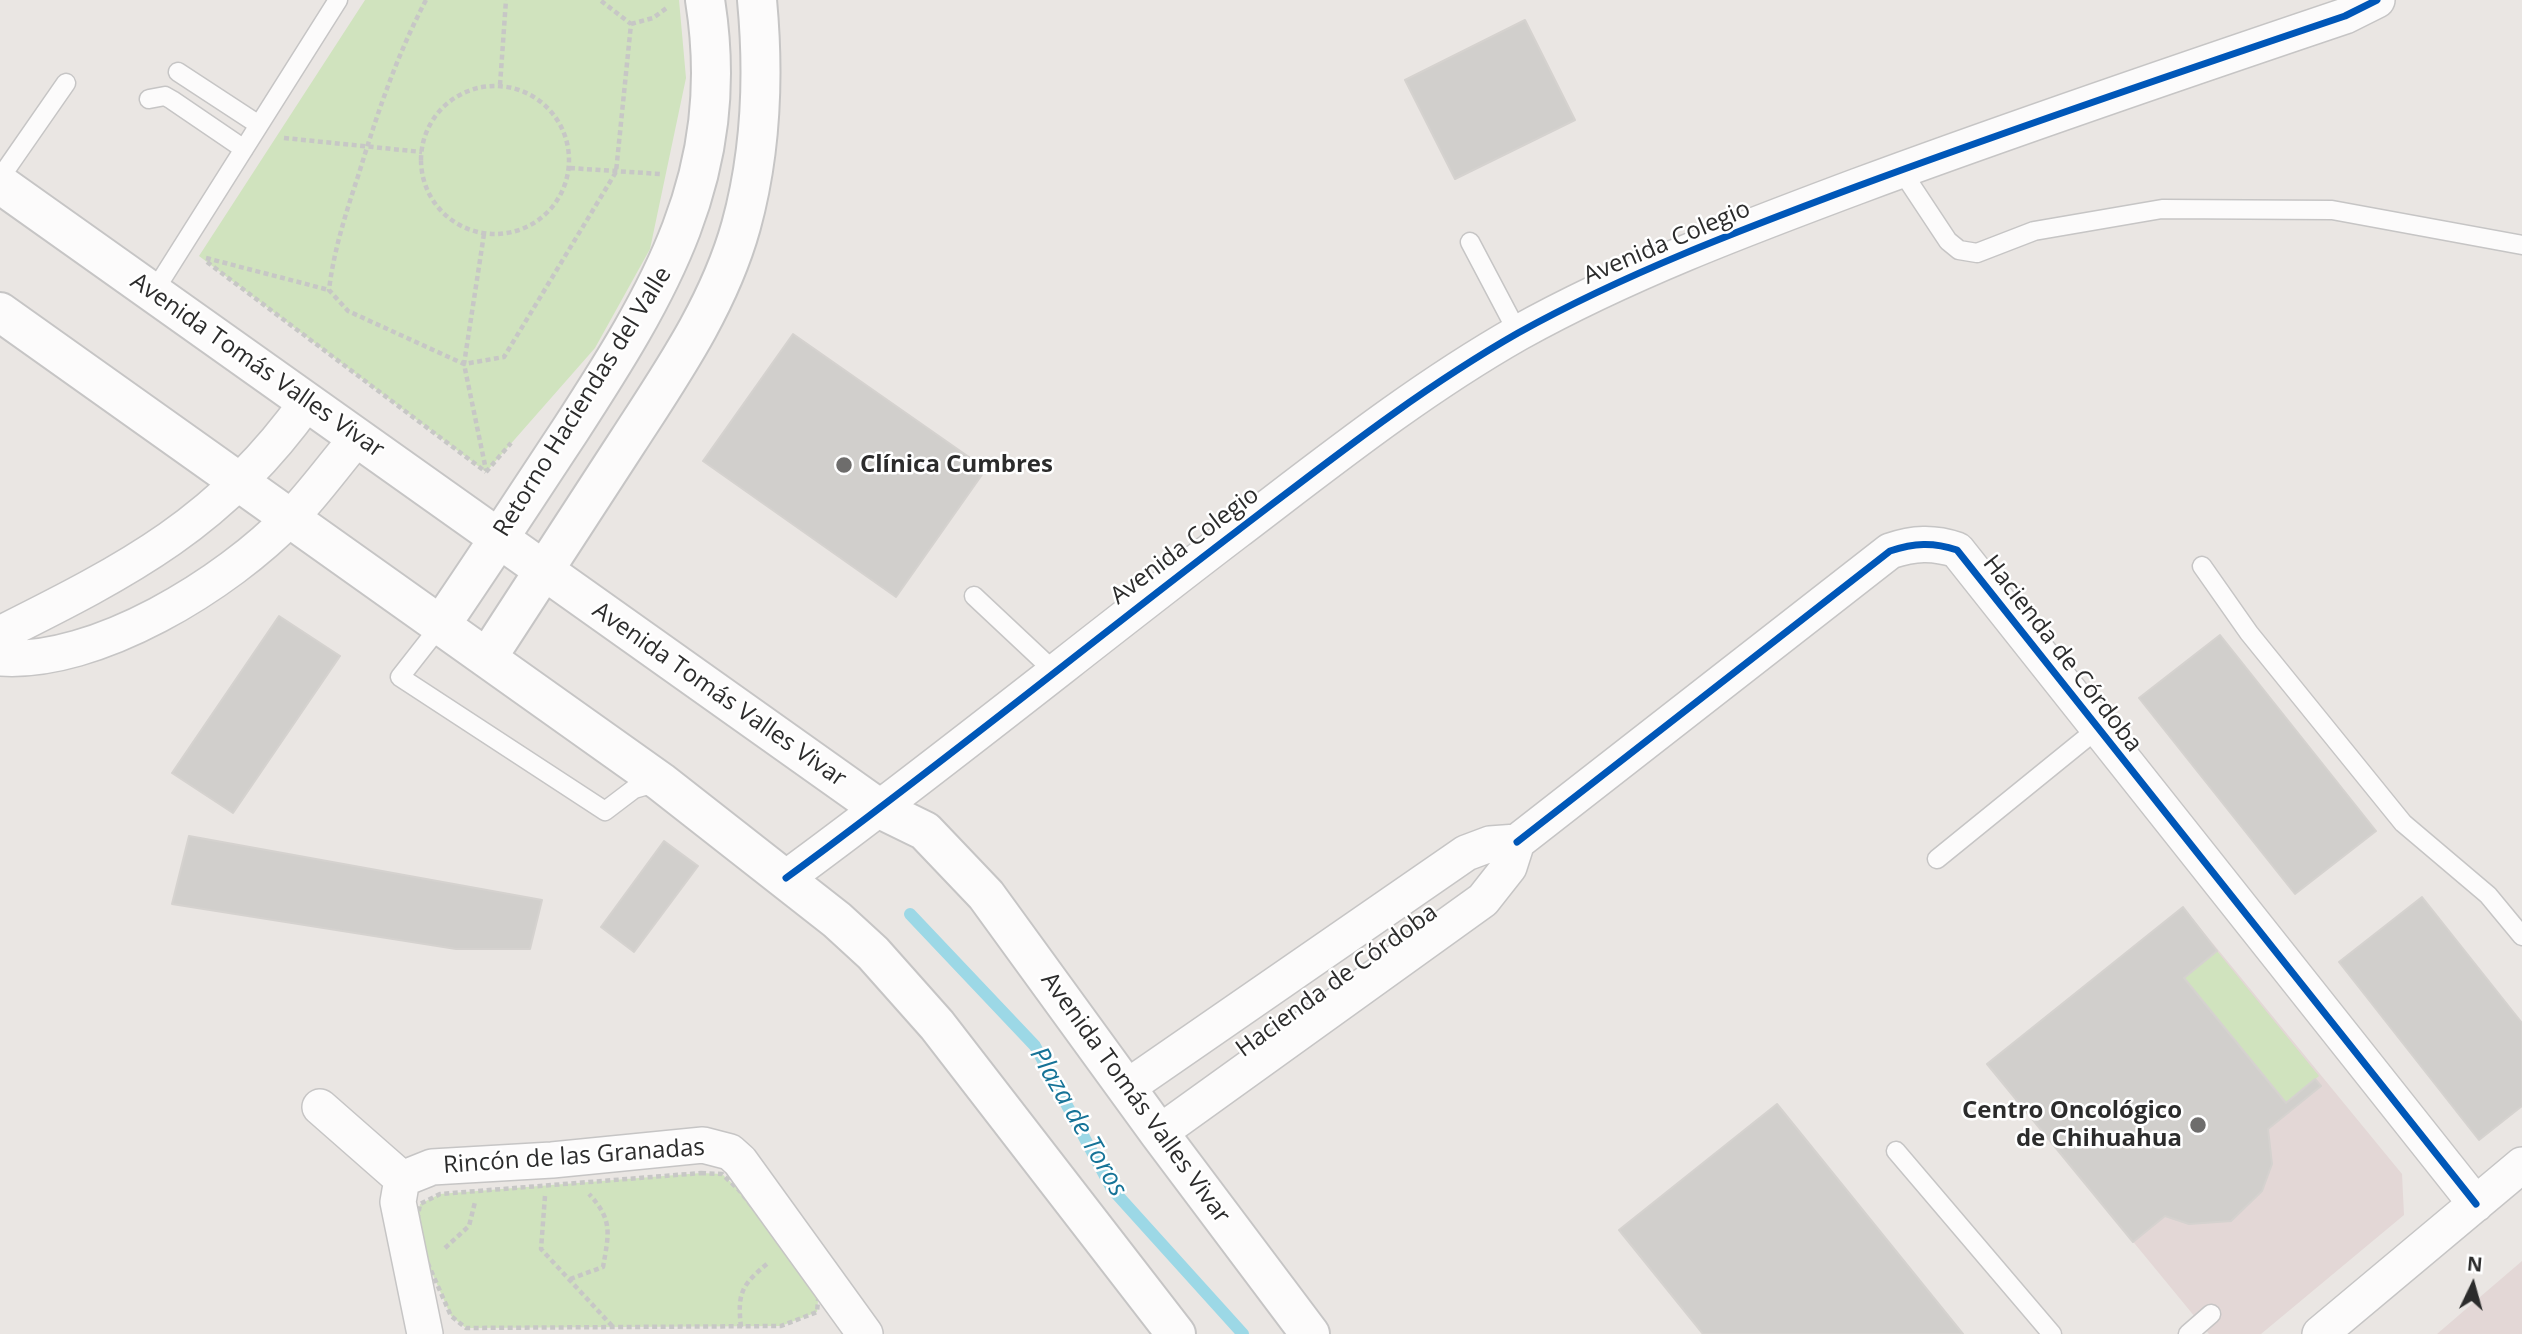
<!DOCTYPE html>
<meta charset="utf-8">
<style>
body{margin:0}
#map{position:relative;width:2522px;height:1334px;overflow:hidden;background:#eae6e3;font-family:"Open Sans",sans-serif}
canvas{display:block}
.north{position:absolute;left:2438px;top:1250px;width:70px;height:70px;-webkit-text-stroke:5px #fff;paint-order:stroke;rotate:5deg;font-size:19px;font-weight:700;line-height:28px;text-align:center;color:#2c2c2c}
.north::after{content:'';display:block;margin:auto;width:24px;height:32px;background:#2c2c2c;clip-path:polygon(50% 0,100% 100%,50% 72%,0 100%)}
</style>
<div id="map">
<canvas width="2522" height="1334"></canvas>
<div class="north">N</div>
</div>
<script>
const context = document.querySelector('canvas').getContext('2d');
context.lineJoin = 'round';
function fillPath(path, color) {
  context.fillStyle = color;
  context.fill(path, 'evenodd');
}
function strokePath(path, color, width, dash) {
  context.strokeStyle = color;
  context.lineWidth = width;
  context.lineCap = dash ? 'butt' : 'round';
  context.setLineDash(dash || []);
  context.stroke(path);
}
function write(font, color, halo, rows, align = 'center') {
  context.font = font + ' "Open Sans",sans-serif';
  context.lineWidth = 5;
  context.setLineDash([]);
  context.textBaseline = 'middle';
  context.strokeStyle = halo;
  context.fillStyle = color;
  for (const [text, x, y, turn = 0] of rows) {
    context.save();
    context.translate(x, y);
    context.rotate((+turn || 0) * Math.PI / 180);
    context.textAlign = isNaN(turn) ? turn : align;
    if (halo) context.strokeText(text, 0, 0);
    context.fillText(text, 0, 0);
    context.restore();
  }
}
fillPath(new Path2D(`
 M2183,907L2402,1174L2404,1215L2261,1334H2209L1987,1064Z
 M2522,1261V1334H2437L2473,1303Z`), '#e3d7d6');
fillPath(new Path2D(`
 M365,0H679L686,78L650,249L595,348L486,472L199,256Z
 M2217,951L2319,1076L2286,1103L2184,978Z
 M701,1173L722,1174L739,1190L819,1290L817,1312L781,1326L466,1328L451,1316L415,1234L420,1204L440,1194Z`), '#d0e3be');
strokePath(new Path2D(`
 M910,914L1035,1046L1112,1189L1243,1334`), '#9cd8e6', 12);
const building = new Path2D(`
 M1525,20L1575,120L1455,179L1405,80Z
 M793,334L986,469L896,597L703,461Z
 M279,616L340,656L233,813L172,773Z
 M2220,635L2376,831L2295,894L2139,698Z
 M189,836L542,900L530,949H456L172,904Z
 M664,841L698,866L634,952L601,927Z
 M2422,897L2522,1023V1106L2479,1140L2339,962Z
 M2183,907L2217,951L2184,978L2286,1103L2315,1079L2321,1086L2268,1129L2272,1164L2262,1191L2231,1221L2189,1224L2165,1216L2133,1242L1987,1064Z
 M1777,1104L1963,1334H1703L1619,1230Z`);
fillPath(building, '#d1cfcc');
strokePath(building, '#d5d2cf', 2);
const lane = new Path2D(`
 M178,72L259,125
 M149,99L165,96L172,100L244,149
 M1901,170L1948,241L1959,250L1977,253L2034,231L2162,209L2332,210L2522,245
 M0,178L66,83
 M1470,242L1518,333
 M153,293L338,0
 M2202,566L2249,633L2403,823L2488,895L2522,936
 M974,596L1054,671
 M440,626L400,677L605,811L634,789L658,782
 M1937,859L2096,730
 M1896,1151L2052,1334
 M2188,1334L2211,1314`);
const street = new Path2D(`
 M0,634C128,570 222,522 307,402
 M0,658C96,665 227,584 292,516C315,492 335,464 357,438
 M1517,842L1890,551C1914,543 1933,542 1957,550L2476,1204
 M786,878C939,766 1086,646 1237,531C1329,461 1418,390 1518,333C1626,273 1743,229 1858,186C2020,126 2182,71 2345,16L2377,0
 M1126,1088L1466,853L1490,844L1517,842L1509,867L1483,900L1159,1133
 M320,1107L402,1179
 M425,1334L398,1202L402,1179L432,1167L552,1160L703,1145L730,1152L740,1161L865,1334
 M2320,1334L2522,1165`);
const secondary = new Path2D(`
 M0,184L880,809L925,831L986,895L1159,1133L1310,1334
 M0,312L661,782L837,920L873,953L937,1025L1176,1334
 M440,626C484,562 526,497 569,432C659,293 733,174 705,0
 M487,658C534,586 581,513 628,441C672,373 719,305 741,226C761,153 764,74 757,0`);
strokePath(lane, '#c6c5c5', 21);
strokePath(street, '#c6c5c5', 38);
strokePath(secondary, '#c6c5c5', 42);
strokePath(new Path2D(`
 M426,0C397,55 378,111 360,170C347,210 334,248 329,290L348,311L464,364L504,357L616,172L631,24L600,0
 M631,24L653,18L668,7
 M500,85L506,0
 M421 160a74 74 0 1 1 148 0a74 74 0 1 1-148 0Z
 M284,138L422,152
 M570,168L660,174
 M484,234L464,364L486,470
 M206,258L329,290
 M207,262L486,472
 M486,472L511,443
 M701,1173L722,1174L739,1190L819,1290L817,1312L781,1326L466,1328L451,1316L415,1234L420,1204L440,1194Z
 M545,1196L541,1249L613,1327
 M445,1248L469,1226L475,1202
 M570,1279L603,1267C609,1233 613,1220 589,1194
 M741,1327C737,1292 742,1285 768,1263`), '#c7c7c6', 4.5, [5, 3.5]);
strokePath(lane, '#fcfbfb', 18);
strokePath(street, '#fcfbfb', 35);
strokePath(secondary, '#fcfbfb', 38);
strokePath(new Path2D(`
 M1517,842L1890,551C1914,543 1933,542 1957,550L2476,1204
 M786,878C939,766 1086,646 1237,531C1329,461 1418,390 1518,333C1626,273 1743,229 1858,186C2020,126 2182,71 2345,16L2377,0`), '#0057b8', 7);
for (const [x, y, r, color] of [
 [844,465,9,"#6e6d6c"],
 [2198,1125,9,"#6e6d6c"]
]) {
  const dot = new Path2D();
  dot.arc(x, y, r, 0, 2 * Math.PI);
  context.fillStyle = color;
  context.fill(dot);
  strokePath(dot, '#fff', 2.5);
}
write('24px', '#2c2c2c', '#fff', [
 ["Avenida Colegio",1667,243,-23],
 ["Avenida Tomás Valles Vivar",257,366,35],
 ["Retorno Haciendas del Valle",583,402,-58],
 ["Avenida Colegio",1185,546,-37],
 ["Hacienda de Córdoba",2062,654,52],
 ["Avenida Tomás Valles Vivar",719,695,35],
 ["Hacienda de Córdoba",1337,981,-36],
 ["Avenida Tomás Valles Vivar",1135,1098,54],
 ["Rincón de las Granadas",574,1157,-4]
]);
write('bold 24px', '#2c2c2c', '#fff', [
 ["Clínica Cumbres",860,465],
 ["Centro Oncológico",2182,1111,"right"],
 ["de Chihuahua",2182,1139,"right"]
], 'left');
write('italic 26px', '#167397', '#fff', [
 ["Plaza de Toros",1078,1122,60]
]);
</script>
